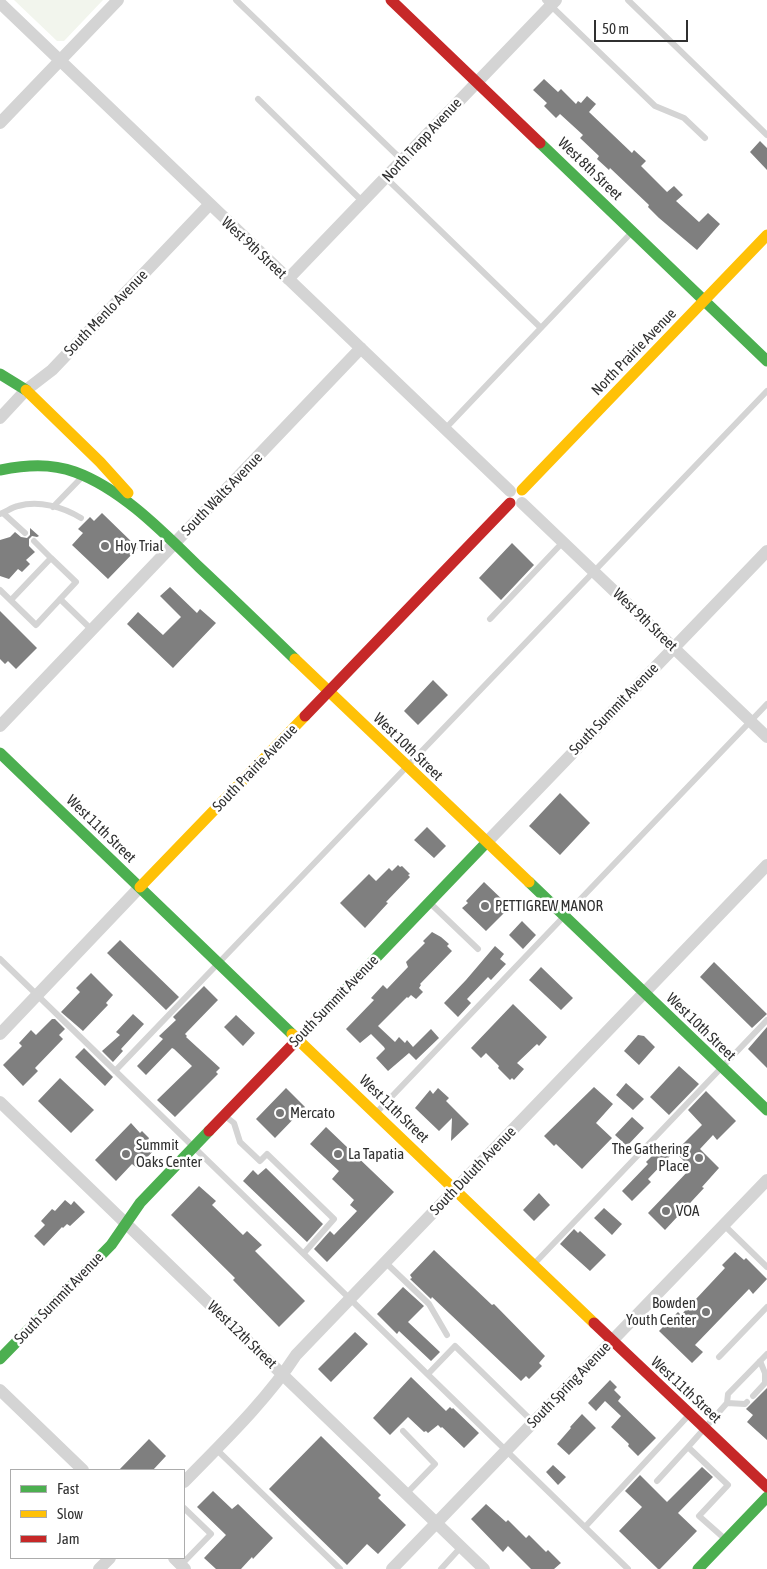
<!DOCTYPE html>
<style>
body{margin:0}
#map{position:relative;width:767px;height:1569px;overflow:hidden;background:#fff;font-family:"Asap Condensed",sans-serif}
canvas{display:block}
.legend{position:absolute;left:10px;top:1469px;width:175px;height:90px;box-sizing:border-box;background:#fff;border:1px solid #acacac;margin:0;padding:6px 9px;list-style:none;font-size:15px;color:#303030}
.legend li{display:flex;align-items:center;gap:10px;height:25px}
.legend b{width:25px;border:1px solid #acacac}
.scale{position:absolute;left:594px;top:20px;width:94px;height:22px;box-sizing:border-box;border:2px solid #303030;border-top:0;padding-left:6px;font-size:15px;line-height:18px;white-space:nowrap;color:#303030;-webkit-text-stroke:4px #fff;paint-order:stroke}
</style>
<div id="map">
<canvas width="767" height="1569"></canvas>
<ul class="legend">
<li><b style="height:6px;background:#4caf50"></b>Fast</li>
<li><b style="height:6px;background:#ffc107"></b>Slow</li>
<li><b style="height:6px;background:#c62828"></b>Jam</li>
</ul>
<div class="scale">50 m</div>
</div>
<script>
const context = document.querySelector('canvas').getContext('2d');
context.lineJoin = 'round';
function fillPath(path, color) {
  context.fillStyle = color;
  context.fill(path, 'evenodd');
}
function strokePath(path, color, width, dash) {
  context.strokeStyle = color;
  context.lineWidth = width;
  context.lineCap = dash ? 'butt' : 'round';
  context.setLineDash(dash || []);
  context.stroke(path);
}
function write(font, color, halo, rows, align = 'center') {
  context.font = font + ' "Asap Condensed",sans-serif';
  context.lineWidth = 5;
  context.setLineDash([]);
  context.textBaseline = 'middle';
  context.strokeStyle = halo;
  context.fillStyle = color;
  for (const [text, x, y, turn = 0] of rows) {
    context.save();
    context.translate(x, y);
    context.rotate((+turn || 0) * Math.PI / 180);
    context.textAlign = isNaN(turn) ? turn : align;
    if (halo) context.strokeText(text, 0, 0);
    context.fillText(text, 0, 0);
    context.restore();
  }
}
fillPath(new Path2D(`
 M14,0H103L64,41H57Z`), '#f2f5ed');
fillPath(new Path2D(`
 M544,79L558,92L561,89L576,104L578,101L581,103L587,96L596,104L589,112L632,153L634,150L646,161L641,166L667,192L674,186L683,195L676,201L699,222L708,213L720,224L697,250L659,218L648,207L649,205L610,168L609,170L597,159L599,156L580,138L583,135L560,114L556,118L544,106L547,103L533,90Z
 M760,141L767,148V170L750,152Z
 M102,513L138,548L108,579L72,545L83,533L78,529L90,517L94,521Z
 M30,528L39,536L37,537L32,536L29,539V546L35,552L26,560L30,564L22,572L18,569L9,579L0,576V540L10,537L15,532L21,537L27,538L30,535Z
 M512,543L534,565L501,600L479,578Z
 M170,587L197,613L200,609L216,623L173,668L127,624L138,612L163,635L181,617L160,596Z
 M0,611L37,648L16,669L8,661L5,664L0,659Z
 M433,680L448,695L418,725L404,711Z
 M560,793L590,823L560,855L529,826Z
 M427,827L446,846L434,858L414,840Z
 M398,865L400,867L402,866L410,874L408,875L410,877L386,902L388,903L365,928L340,903L369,874L376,881L389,868L392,871Z
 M484,882L507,904L501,911L504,913L486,931L462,908L468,903L466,901Z
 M522,921L536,935L523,949L509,935Z
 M432,932L441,937L449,944L447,946L452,951L420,984L421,985L419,988L423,992L416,999L411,995L408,998L407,997L378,1026L395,1042L399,1037L405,1043L407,1040L413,1047L431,1029L439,1038L416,1060L409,1053L388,1071L376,1058L385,1049L384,1047L371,1034L360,1043L346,1029L374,1000L371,998L383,985L387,989L408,967L406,962L425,943L423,941Z
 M120,940L179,997L166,1010L107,953Z
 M495,946L504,954L500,959L506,964L491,980L488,977L467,999L471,1003L458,1017L444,1003L466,980Z
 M714,962L767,1014L752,1028L700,977Z
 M541,967L573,998L561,1010L529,980Z
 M91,973L113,995L106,1003L108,1005L83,1031L61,1012L80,992L76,988Z
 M204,986L218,1000L185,1034L187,1036L186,1037L220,1068L216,1072L218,1074L175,1117L157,1100L192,1066L174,1049L172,1048L146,1075L137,1066L163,1039L159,1036L176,1020L173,1017Z
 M513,1004L547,1037L539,1046L537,1044L517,1063L524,1069L514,1080L512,1078L510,1080L498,1068L499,1066L486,1053L481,1058L471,1048Z
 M133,1014L144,1024L121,1049L123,1051L113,1062L102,1051L120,1035L116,1032Z
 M236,1015L255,1033L243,1046L224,1027Z
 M52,1019H55L65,1029L59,1035L63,1039L35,1068L38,1071L23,1086L3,1065L22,1046L19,1043L31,1030L36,1035Z
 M767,1027V1068L748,1049Z
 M638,1035L644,1036L655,1047L639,1065L624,1051Z
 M84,1048L113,1077L105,1086L75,1057Z
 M679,1066L699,1084L669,1115L650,1097Z
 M60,1078L94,1110L71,1133L38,1101Z
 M626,1083L644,1099L633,1110L616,1095Z
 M594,1087L613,1104L596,1123L612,1138L582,1169L556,1144L554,1146L544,1136Z
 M286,1088L305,1107L275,1138L256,1119Z
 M438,1088L449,1098L446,1101L469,1124L451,1141L452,1118L439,1131L415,1108L430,1090L433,1094Z
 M706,1091L736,1121L717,1140L713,1135L700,1149L719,1168L702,1187L704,1188L665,1230L648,1213L691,1168L675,1152L702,1125L688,1110Z
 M632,1117L644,1128L627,1146L615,1135Z
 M131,1123L140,1133L142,1131L149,1138L148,1140L156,1148L137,1168L132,1164L116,1181L95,1160Z
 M326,1127L394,1192L327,1262L314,1249L330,1231L334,1235L357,1211L350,1205L354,1200L332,1179L339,1171L310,1144Z
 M662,1146L671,1155L648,1179L651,1182L632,1201L622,1191L648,1164L646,1162Z
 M266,1168L323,1224L307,1242L243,1181L253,1170L258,1175Z
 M199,1186L216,1201L212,1205L243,1235L247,1231L262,1245L255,1251L305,1301L279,1327L233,1280L235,1278L171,1215Z
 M539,1193L550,1205L534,1221L523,1210Z
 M65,1200L71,1205L74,1201L85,1212L70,1226L67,1224L63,1228L62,1227L44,1246L34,1236L45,1225L41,1221L52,1209L55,1211Z
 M604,1208L622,1224L612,1235L594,1218Z
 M574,1229L578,1233L580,1231L606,1255L590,1271L560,1244Z
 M434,1250L492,1305L494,1304L545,1356L539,1363L542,1366L529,1379L526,1376L521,1381L432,1297L431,1299L410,1279L412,1278L410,1275Z
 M735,1252L744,1260L746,1258L767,1279L753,1294L749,1289L695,1345L703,1352L692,1363L659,1331L678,1312L681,1315L725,1268L722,1265Z
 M403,1287L424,1306L408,1322L440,1352L431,1361L399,1331L397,1334L377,1314Z
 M355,1332L368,1344L331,1382L318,1369Z
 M411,1377L446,1411L450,1407L452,1409L453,1408L479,1433L464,1448L442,1427L441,1428L438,1425L428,1433L426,1431L424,1432L408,1417L390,1435L373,1418Z
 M610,1380L617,1387L614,1390L621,1397L618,1401L656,1438L638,1456L628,1446L629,1444L611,1427L621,1416L605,1401L596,1411L588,1403Z
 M767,1388V1440L747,1422L753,1415L746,1409Z
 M582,1414L596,1428L569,1455L557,1444L571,1428L570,1427Z
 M321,1436L381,1495L378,1498L406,1525L378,1554L367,1544L347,1565L269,1489Z
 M149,1439L166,1456L153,1470H119Z
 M553,1465L566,1477L558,1485L546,1472Z
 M702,1467L713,1477L678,1513L697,1531L660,1569H658L619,1531L642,1507L625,1491L640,1475L667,1502Z
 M213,1491L232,1509L238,1504L273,1538L253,1559L252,1557L241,1569H216L204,1558L226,1535L197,1507Z
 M486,1504L506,1522L508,1520L526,1538L529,1535L546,1552L548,1550L561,1563L554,1569H531L508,1546L503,1552L471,1519Z`), '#7f7f7f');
strokePath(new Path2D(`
 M236,0L403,161
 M545,0L655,106L684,118L705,138
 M628,0L767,135
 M258,99L363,202
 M386,178L541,328
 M445,429L632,232
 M53,507L82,477
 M3,513L25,533
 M0,514C6,512 12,507 18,506C39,500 63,507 81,518
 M34,541L51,558
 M0,590L36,625L76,582L51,558L11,600
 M60,599L92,630
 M490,619L563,542
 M430,903L478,949
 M0,959L628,1569
 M115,1071L767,391
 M377,1112L767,704
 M225,1116L234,1123L240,1142L260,1161L267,1154L334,1219L304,1253
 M724,1225L767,1267
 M385,1262L429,1304L447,1335
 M534,1264L767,1020
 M719,1357L767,1307
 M428,1374L455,1346L533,1422
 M753,1396L765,1383V1373L760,1361
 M727,1403L745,1404L747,1402
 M403,1431L435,1464L406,1494
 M688,1447L727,1403L728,1394L767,1354
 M216,1449L340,1569
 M657,1481L688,1447L728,1485L699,1516L725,1539
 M585,1527L688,1416
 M181,1565L211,1534L184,1508
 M441,1569L461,1547`), '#d4d4d4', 6);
strokePath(new Path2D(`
 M0,3L510,491
 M0,123L118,0
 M288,279L556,0
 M0,418L26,390L52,370L209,205
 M522,503L767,737
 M0,726L361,348
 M486,843L767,551
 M0,1034L140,887
 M0,1102L484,1569
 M0,1390L83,1470
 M184,1482C221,1444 267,1400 296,1355L767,865
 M174,1558L185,1569
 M99,1569L110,1558
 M392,1569L767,1180`), '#d4d4d4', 12);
strokePath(new Path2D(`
 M540,143L767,361
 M0,374L26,390
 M0,470C26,465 50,463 75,472C122,489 164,533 199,567C231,597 263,628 295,659
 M0,753L292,1034
 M529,882L767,1110
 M325,1011L486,843
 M0,1359L111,1245L140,1203L209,1131
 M698,1569L767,1497`), '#4caf50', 11);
strokePath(new Path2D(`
 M26,390L100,462L128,493
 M522,490L767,235
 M295,659L529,882
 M140,887L305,716
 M292,1034L594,1323`), '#ffc107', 11);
strokePath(new Path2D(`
 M391,0L540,143
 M305,716L510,503
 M209,1131L325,1011
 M594,1323L767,1487`), '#c62828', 11);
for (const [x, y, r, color] of [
 [105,546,5,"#787878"],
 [485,906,5,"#787878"],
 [280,1113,5,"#787878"],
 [126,1154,5,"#787878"],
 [338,1154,5,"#787878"],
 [699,1158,5,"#787878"],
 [666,1211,5,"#787878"],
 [706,1312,5,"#787878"]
]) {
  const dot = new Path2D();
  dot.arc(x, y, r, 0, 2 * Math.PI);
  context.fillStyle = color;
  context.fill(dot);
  strokePath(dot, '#fff', 2);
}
write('15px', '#303030', '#fff', [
 ["North Trapp Avenue",422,140,-47],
 ["West 8th Street",590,169,44],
 ["West 9th Street",254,248,43],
 ["South Menlo Avenue",106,313,-46],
 ["North Prairie Avenue",634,352,-46],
 ["South Walts Avenue",222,494,-46],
 ["West 9th Street",645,620,44],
 ["South Summit Avenue",614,709,-46],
 ["West 10th Street",408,747,44],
 ["South Prairie Avenue",255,768,-46],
 ["West 11th Street",101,829,44],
 ["South Summit Avenue",334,1001,-46],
 ["West 10th Street",701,1027,44],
 ["West 11th Street",394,1109,44],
 ["South Duluth Avenue",473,1171,-46],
 ["South Summit Avenue",59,1298,-46],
 ["West 12th Street",242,1335,44],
 ["South Spring Avenue",569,1385,-46],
 ["West 11th Street",686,1390,43]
]);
write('15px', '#303030', '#fff', [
 ["Hoy Trial",115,546],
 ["PETTIGREW MANOR",495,906],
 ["Mercato",290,1113],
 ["Summit",136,1145],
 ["Oaks Center",136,1162],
 ["The Gathering",689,1149,"right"],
 ["Place",689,1166,"right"],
 ["La Tapatia",348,1154],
 ["VOA",676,1211],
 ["Bowden",696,1303,"right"],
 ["Youth Center",696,1320,"right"]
], 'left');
</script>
